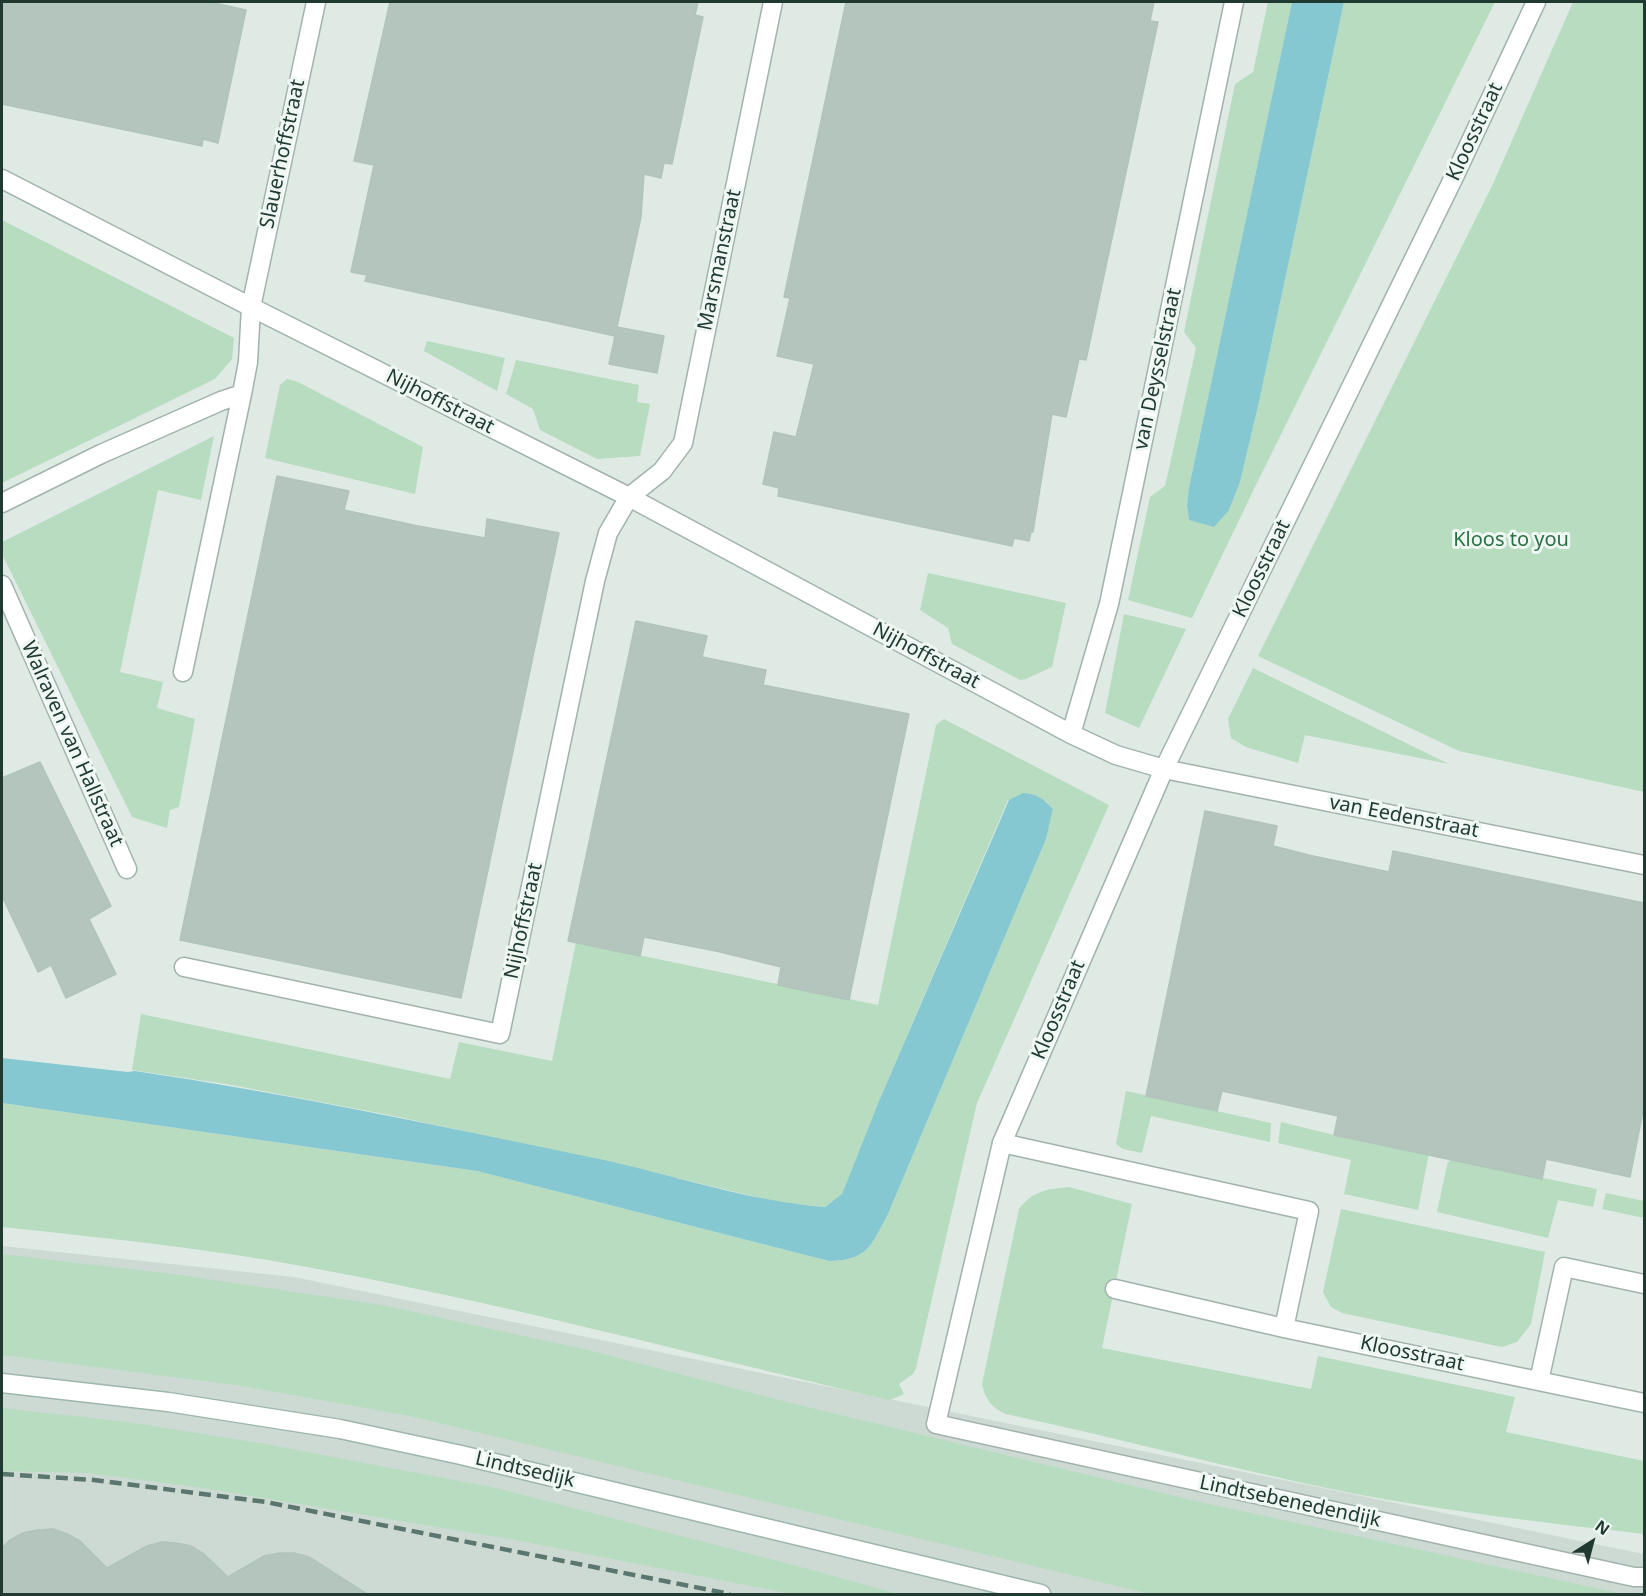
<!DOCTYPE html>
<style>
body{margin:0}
#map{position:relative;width:1646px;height:1596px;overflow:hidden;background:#dfeae5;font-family:"Noto Sans",sans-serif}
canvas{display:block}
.frame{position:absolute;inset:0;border:3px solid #203a32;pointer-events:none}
.north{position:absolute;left:1562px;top:1512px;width:60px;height:60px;-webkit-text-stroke:4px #eff7f3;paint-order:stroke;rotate:36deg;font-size:16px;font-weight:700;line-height:24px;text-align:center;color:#203a32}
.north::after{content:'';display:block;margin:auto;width:21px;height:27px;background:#203a32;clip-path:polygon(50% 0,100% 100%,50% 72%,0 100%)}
</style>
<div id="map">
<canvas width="1646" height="1596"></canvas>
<div class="frame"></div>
<div class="north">N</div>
</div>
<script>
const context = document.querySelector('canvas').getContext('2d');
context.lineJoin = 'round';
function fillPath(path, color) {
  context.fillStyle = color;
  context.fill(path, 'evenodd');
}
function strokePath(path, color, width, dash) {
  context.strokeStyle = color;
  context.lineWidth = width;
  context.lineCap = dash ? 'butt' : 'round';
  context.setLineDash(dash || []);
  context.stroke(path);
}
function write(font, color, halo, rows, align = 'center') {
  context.font = font + ' "Noto Sans",sans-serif';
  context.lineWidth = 6;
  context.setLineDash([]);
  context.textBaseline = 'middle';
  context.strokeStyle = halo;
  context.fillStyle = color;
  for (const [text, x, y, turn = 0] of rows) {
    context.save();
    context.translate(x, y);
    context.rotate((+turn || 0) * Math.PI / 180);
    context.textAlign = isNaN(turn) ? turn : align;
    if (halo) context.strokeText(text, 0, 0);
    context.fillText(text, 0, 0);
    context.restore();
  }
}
fillPath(new Path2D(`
 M2,1246L294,1277L1644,1554V1594H2Z`), '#cddad4');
fillPath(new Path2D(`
 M1268,2H1292L1189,487L1187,505L1189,520L1229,510L1240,482L1259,402L1344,2H1495L1254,489L1192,618L1128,600L1150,497L1165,486L1196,348L1184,332L1235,84L1253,72Z
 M1573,2H1644V792L1459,751L1258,656L1492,186Z
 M2,220L234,338L232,359L215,379L2,483Z
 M427,341L505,358L497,391L424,351Z
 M516,360L639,385L637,402L650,404L640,456L597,459L540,430L533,409L506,394Z
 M287,379L298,382L423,447L415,494L265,458L280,385Z
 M214,436L201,500L158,490L120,672L163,682L157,708L195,719L179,807L170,810L167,828L132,817L2,554V542Z
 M928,573L1066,603L1052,667L1026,679L1020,680L952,644L948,628L920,610Z
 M1124,614L1186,629L1139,728L1105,713Z
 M1253,668L1449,764L1305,735L1298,763L1246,747L1231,738L1228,719Z
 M944,719L1109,805L977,1103L916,1368L913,1374L899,1384L904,1394L890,1400L872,1396C684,1352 497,1302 307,1267C206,1248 104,1238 2,1227V1103L477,1171L829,1261C869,1260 871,1245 888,1214L1046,839L1053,809L1046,801L1008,800L879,1101L842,1194L825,1207L782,1203L618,1164L389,1115L226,1084L132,1070L141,1014L450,1079L459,1042L552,1061L576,942L878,1005L936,725Z
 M1126,1091L1271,1123L1270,1142L1151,1116L1142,1153L1123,1149L1116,1144Z
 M1281,1122C1330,1134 1379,1147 1429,1153L1418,1210L1344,1194L1351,1160L1278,1143Z
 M1450,1159L1597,1189L1593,1207L1558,1200L1548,1238L1437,1212L1447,1165Z
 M1069,1187L1132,1204L1102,1348L1311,1389L1318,1356L1515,1397L1506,1432L1644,1461V1534C1548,1523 1452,1512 1356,1494C1239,1471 1123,1439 1006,1414C992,1408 985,1399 982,1384L1019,1209C1032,1191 1048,1189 1069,1187Z
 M1606,1193L1644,1201V1218L1602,1209Z
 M1341,1209L1545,1252L1531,1324L1517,1342L1502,1347L1342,1313L1331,1307L1323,1292Z
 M2,1254L180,1275L382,1305L588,1350L783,1401L1191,1500L1623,1594H1150L410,1416L237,1385L2,1355Z
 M2,1408L127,1422L260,1443L496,1488L797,1566L898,1594H792L510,1539L197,1487L88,1473L2,1471Z`), '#b7dcc0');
fillPath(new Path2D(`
 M1292,2H1344L1259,402L1240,482L1229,510L1214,527L1189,520L1187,505L1189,487Z
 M1023,793C1037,794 1044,799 1053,809L1046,839L888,1214C871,1245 869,1260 829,1261L477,1171L2,1103V1058L128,1072L135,1071C291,1094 445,1127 599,1159C674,1175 748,1201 825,1207L842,1194L879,1101L1009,800Z`), '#85c8d1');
const building = new Path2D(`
 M2,2H210L246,10L218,143L203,139L202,146L2,104Z
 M390,2H698L695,15L703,17L672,164L664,163L661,178L644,174L641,217L617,327L664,336L657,373L609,364L615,336L365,281L367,275L351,272L374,165L354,161Z
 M846,2H1154L1150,21L1158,22L1086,360L1079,359L1066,417L1052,414L1033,532H1031L1029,541L1014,538L1012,546L778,496L779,488L763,484L774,432L796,437L814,364L777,356L790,298L784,297Z
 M277,476L349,491L344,510L418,526L485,538L487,519L559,533L461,998L180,940Z
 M636,621L707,636L702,657L766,670L763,685L909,714L849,1000L778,985L781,967L716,951L644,937L640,956L568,941Z
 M40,762L111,906L89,919L116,974L66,998L51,965L38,972L2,896V778Z
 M1205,811L1277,826L1273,846L1313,856L1389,872L1393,851L1644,903V1106L1630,1177L1546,1159L1542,1179L1334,1135L1338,1116L1222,1091L1217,1111L1146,1096Z
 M53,1529L67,1534L80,1541L107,1568L147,1546L162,1542L176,1543L191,1546L204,1554L228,1577L264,1556L279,1553H294L309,1557L367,1594H2V1548L10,1540L23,1533L37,1530Z`);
fillPath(building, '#b4c5be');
strokePath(building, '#b1c4bb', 1.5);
const service = new Path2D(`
 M1002,1143L1309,1211L1284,1328
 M1115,1289L1284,1328L1644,1403
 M1539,1381L1564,1267L1644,1284`);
const minor = new Path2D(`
 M1536,2L1454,177L1164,769L1002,1143L936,1424L1634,1577H1644
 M2,179L251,307L629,497L1071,734L1116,755L1164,769L1644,865
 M2,503L101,454L221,401L242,394
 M2,585L127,869
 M183,672L242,394L248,362L251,307L316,2
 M1071,734L1109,604L1234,2
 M184,967L500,1034L595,581L608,533L629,497L662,471L683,443L773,2`);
const secondary = new Path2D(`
 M2,1383L168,1402L340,1429L461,1455L1041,1594`);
strokePath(service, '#a2b2ac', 21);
strokePath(minor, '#a2b2ac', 21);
strokePath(secondary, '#9eb6ac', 21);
strokePath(service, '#fff', 18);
strokePath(minor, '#fff', 18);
strokePath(secondary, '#fff', 18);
strokePath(new Path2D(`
 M2,1474L94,1480L266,1502L730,1594`), '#5a766e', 4.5, [12, 6]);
write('20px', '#203a32', '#eff7f3', [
 ["Kloosstraat",1475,132,-65],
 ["Slauerhoffstraat",283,154,-78],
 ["Marsmanstraat",720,260,-78],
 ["van Deysselstraat",1158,369,-78],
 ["Nijhoffstraat",440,402,27],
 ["Kloosstraat",1262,569,-64],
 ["Nijhoffstraat",926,656,28],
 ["Walraven van Hallstraat",72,744,66],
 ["van Eedenstraat",1404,817,11],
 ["Nijhoffstraat",524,921,-78],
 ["Kloosstraat",1059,1010,-67],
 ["Kloosstraat",1412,1354,12],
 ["Lindtsedijk",525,1470,13],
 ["Lindtsebenedendijk",1290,1502,12]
]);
write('20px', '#2a7143', '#eff7f3', [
 ["Kloos to you",1511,540]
]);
</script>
